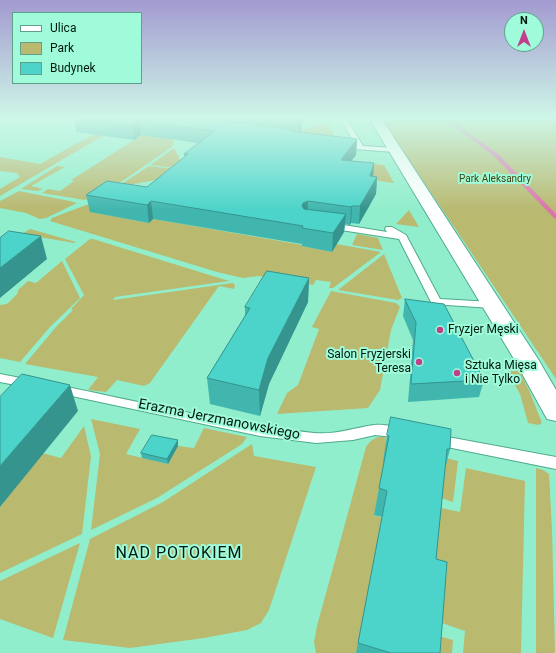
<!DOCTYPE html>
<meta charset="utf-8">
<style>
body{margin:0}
#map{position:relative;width:556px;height:653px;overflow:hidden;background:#91eecc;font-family:Roboto,sans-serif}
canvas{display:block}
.legend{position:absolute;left:12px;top:12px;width:130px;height:72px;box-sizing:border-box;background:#9ffbd9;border:1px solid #5fa189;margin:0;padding:5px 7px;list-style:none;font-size:12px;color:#001910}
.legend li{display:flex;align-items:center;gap:8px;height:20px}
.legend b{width:20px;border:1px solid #5fa189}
.north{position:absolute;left:504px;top:12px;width:40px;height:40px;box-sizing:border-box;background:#9ffbd9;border:1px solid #5fa189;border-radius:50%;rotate:0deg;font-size:11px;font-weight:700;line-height:16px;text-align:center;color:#001910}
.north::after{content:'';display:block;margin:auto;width:14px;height:18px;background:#c1408b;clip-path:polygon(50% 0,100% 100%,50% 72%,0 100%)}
</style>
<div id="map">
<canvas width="556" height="653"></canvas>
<ul class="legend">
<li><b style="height:5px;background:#fff"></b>Ulica</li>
<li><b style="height:11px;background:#b9b970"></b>Park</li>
<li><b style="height:11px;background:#4cd4ca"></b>Budynek</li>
</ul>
<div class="north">N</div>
</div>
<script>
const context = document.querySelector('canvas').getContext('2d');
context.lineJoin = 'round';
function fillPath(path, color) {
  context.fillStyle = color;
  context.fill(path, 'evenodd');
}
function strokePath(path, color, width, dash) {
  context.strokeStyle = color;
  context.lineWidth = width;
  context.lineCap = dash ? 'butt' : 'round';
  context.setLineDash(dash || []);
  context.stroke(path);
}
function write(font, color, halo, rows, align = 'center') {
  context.font = font + ' Roboto,sans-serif';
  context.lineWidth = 4;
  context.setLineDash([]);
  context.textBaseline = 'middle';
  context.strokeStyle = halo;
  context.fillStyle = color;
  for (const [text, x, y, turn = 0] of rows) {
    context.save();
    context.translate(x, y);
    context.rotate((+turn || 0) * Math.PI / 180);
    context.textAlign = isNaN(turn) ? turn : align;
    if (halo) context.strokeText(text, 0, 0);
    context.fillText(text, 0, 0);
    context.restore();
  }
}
fillPath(new Path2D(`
 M381,118H556V379Z
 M328,123L338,143L300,139L301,130Z
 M121,128L173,139V146L124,180L85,200L42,193L48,189L60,191L74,181L71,180L142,135Z
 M99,131L108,133L0,196V189L20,177L17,173L0,171V157L40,164Z
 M174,148L180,159L175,168L150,165Z
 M367,163L384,165L394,183L379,181L364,169Z
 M57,166L65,167L31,186L43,189L38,191L21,189Z
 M149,166L174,169L161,179L117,187Z
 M19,191L70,201L77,203L46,218L40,219L26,213L0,208V201Z
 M86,205H89L91,212L149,223L153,219L303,245L302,246L332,252L336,244L381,252L333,288H329L331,282L316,280L313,285L266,277L258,276L243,278L217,272L50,221L52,218Z
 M409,210L419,227L396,224Z
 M30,229L76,242L74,243L22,234Z
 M357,234L378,238L383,250L352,245Z
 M90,239H93L229,281L115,297L113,300L233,283L235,285L234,289L219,286L150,383L144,386L117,380L106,392L88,390L98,377L25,364L56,327L73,310L71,309L84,295L65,259Z
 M384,254L402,298L398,300L338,290Z
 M62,261L80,298L50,327L20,362L0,358V305L7,304L18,293V290L28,281L36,283Z
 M331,291L396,303L400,307L391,330L380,390L368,408L277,414L287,393L298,385L319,329L312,327Z
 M510,363L516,365L529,390L542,423L538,425L528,423L520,394L503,364Z
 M91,419L140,429L126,454L168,464L178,446L194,448L204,428L247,437L242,444L157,498L91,530L100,454Z
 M84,426L91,456L82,534L0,573V507L42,453L61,458Z
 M385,436C390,460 379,492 374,515L382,518L357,653H316L314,642L317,626L366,447C371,439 376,437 385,436Z
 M252,444L254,456L316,467L269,610L261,623L247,630L204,638L130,648L63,640L90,539L163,502Z
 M445,458L458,461L453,502L438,497Z
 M466,468L525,481L521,653H463L465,631L436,621L429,585L437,507L460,512Z
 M536,468L543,470L549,474L552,529L555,653H536Z
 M80,543L53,638L0,619V581Z
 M435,635L453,640L452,653H434Z`), '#b9b970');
fillPath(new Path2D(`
 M443,118H448L498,154L556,214V219L554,218L494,156Z`), '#dd73ac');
const lane = new Path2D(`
 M340,118H346L363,146L395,148L398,150L395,152L339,148L338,147L341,145L356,146Z
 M331,223L387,232L385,229L386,227H392L406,235L440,299L492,302L497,305L492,308L432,304L399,239L328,228L327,226L328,224Z
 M0,374L31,380L35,381L37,384L35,387L31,388L0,382Z
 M57,385C142,402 227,424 314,433C334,435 354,428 374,425C383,424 398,427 407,429L409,433L407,437L402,438L375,435L353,440L316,443L260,436L53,392L51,389L53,386Z
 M437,435L556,457V469L432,444L430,440L432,436Z`);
const street = new Path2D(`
 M369,118H381L538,359L556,390V421L547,419L514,359Z`);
strokePath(lane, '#4eab8c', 2);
strokePath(street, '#4eab8c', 2);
fillPath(lane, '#fff');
fillPath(street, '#fff');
fillPath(new Path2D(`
 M74,118H306L302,123L301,132L357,139L356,155L351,161L373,176L377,177L376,194L359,224L351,223L350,225L345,224L344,232L332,252L302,246V244L153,219L149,223L90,212L86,195L147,187L184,157V154L198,143L141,135L134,140L76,132Z
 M309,278L308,302L269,384L260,416L210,404L207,378L245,316V307Z
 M405,299L484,380L479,397L408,402L413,340L403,316Z
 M387,435L450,449L445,469L436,559L440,653H356L382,517L374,515L379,488L384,462H383Z
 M178,440V446L168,464L142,458L141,453Z`), '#41b6ae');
fillPath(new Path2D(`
 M291,118H306L302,123L301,134L298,137V123Z
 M139,120L141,135L134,140L132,125Z
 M357,139L356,155L340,176L341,160Z
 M374,163L373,179L377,177L376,194L359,224L360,206Z
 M151,201L153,219L149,223L147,205Z
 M308,201L307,219L302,206L303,203Z
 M352,206L351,223L350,225L351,207Z
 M346,214L344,232L332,252L333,233Z
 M41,236L47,259L0,298V268Z
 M309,278L308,302L269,384L260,416L259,390L268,358Z
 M70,385L78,411L0,507V466Z
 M178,440V446L168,464L167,459Z`), '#35948d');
const building = new Path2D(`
 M81,118H199L292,129L290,131L357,139L341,160L374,163L370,176L377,177L360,206H352L351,207L308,201L303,203L302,206L304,209L346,214L333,233L302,228L303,226L151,201L147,205L86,195L107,181L147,187L188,154H184L215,131L139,120L132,125Z
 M259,118H291L302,120L298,123Z
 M9,231L41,236L0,268V238Z
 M267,271L309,278L268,358L259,390L207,378L250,308L245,307Z
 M405,299L444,304L484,380L411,384L416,323Z
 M22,374L70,385L0,466V397Z
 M391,417L451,429L450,449H447L436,559L447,562L440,653H391L358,643L387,491L379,488L389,436L387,435Z
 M152,435L178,440L167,459L141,453Z`);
fillPath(building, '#4cd4ca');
strokePath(building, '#35948d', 1);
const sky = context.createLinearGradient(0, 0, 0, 210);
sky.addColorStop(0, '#a39ad0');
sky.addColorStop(0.56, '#cef7e8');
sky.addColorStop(1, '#cef7e800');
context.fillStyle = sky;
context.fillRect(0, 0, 556, 210);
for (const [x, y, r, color] of [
 [440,330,4,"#c1408b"],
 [419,362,4,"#c1408b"],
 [457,373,4,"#c1408b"]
]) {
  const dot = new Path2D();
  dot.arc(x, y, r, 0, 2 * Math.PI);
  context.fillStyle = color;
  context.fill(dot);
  strokePath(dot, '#9ffbd9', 1.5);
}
write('10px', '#454411', '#9ffbd9', [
 ["Park Aleksandry",495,179]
]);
write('12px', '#001910', '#9ffbd9', [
 ["Fryzjer Męski",448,330],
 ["Salon Fryzjerski",411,355,"right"],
 ["Teresa",411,369,"right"],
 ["Sztuka Mięsa",465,366],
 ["i Nie Tylko",465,380]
], 'left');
write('14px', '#001910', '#9ffbd9', [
 ["Erazma Jerzmanowskiego",219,420,11]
]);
context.letterSpacing = '1px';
write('16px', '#001910', '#9ffbd9', [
 ["NAD POTOKIEM",179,554]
]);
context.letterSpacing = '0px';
</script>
